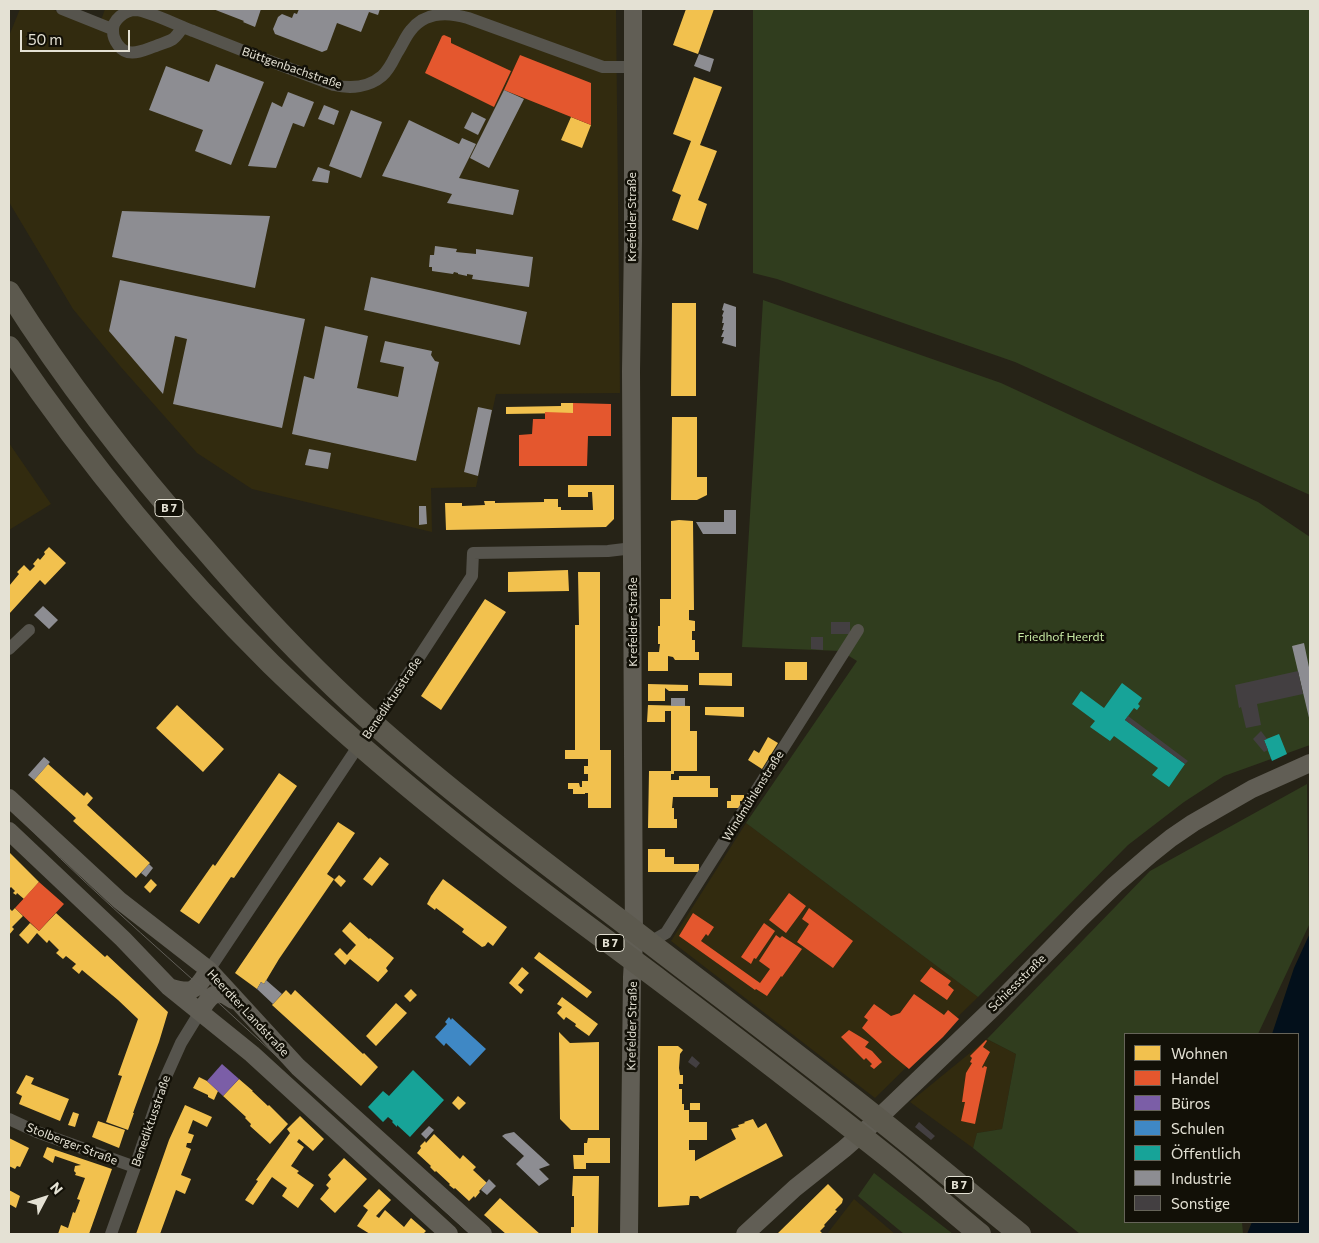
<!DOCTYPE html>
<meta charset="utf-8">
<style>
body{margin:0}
#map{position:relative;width:1319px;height:1243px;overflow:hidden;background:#262317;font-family:Commissioner,sans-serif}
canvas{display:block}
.frame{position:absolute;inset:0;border:10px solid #e4e1d4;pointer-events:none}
.legend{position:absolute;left:1124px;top:1033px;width:175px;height:190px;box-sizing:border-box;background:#121007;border:1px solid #666459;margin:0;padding:6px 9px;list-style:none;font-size:15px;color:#e4e1d4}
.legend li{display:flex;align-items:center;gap:10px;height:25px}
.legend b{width:25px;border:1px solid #666459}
.north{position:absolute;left:20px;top:1173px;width:50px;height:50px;-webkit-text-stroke:4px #121007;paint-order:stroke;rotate:50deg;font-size:14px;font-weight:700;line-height:20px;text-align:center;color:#e4e1d4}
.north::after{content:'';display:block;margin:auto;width:18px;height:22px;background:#e4e1d4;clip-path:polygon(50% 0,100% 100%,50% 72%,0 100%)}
.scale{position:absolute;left:20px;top:30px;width:110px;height:22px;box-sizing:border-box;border:2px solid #e4e1d4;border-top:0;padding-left:6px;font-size:15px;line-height:18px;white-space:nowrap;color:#e4e1d4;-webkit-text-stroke:4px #121007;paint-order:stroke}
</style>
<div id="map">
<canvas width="1319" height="1243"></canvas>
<div class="frame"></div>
<ul class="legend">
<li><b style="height:14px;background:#f2c14e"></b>Wohnen</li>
<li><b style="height:14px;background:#e4572e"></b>Handel</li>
<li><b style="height:14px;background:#7b5ea7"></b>Büros</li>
<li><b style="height:14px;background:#3f88c5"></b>Schulen</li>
<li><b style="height:14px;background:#17a398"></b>Öffentlich</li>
<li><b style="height:14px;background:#8d8d92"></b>Industrie</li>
<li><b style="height:14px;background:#433f41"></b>Sonstige</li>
</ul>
<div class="north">N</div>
<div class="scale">50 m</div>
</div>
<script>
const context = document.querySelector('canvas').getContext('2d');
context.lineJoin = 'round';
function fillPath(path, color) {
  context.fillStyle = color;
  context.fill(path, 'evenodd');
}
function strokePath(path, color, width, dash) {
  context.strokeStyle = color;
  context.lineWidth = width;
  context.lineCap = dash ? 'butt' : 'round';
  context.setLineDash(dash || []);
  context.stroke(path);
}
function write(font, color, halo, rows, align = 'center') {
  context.font = font + ' Commissioner,sans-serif';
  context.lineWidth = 5;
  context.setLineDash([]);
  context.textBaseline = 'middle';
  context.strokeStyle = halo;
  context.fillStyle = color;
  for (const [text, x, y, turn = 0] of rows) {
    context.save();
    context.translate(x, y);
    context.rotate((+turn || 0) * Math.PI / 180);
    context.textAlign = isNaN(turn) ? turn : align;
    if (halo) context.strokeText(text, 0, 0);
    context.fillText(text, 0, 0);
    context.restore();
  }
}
fillPath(new Path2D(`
 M20,9H51L99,26L105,9H616L620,393L496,394L476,487L431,488L432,532L252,489L197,453L120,366L73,309L9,202V36Z
 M9,443L51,504L9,530Z
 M746,823L978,997L875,1098L671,941Z
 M987,1039L1016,1054L1002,1129L977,1133L973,1148L910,1102Z
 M854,1199L895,1234H827Z`), '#322b0f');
fillPath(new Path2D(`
 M753,9H1310V495L1015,362L777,279L753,273Z
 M763,300L1001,383L1258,502L1310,537V745L1224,776L1184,802L1128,845L978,997L746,823L857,661L841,651L742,647Z
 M1307,784L1309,925L1258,1034H1125V1222H1242L1243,1234H1080L973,1148L977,1133L1002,1129L1016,1054L987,1039L1150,871Z
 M874,1173L953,1234H904L858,1196Z`), '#303d1e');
fillPath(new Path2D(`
 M1310,933V1234H1247L1252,1222H1298V1034H1272L1294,968Z`), '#03101b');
fillPath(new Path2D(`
 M686,9H714L698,54L673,45Z
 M694,77L722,87L700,145L717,151L698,200L707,204L698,230L672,220L681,195L672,191L691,141L673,134Z
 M571,117L591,125L582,148L561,140Z
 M672,303H696V396H671Z
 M561,403H573V413L506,414V407L561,406Z
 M672,417H697V477H707V495L697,500H671Z
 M568,485H614V519L606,527L446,530L445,503H462V506L485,505L484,501H495V503L544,502V499H558V507H561V510H593L592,492H588V497H568Z
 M679,520L693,521L694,610H689V620L695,621V631H692V640H695V652H699V660H675L673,657L668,656V671H648V652H659L660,644H658V626H660V599H671V521Z
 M49,547L66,563L45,585L40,580L9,614V586L19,574L17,572L24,565L30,571L35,566L33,564L38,558L40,560L45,554L44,552Z
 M568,570L569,591L508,592V572Z
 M578,572H600V750H611V808H588V793H585V794H573V789H568V783H579L580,787H582V781H588V774H584V766H588V759H565V750H575V625H579Z
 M485,599L506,612L441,710L421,696Z
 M785,662H807V680H785Z
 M699,673H732V686L699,685Z
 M648,684L688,685V691H669L665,688V701H648Z
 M177,705L224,749L203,772L156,728Z
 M648,705L690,706V731H697V771H674V774H671V780H679V776H710V788H718V797H673L672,808H674V819H677V828H648L649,771H671V711H665V722H647Z
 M705,707H744V717L705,715Z
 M768,737L778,743L762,769L748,760L754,750L759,753Z
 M48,764L84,796L87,792L93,798L87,805L150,863L136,878L73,821L76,818L34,780Z
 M279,773L297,786L234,878L231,877L199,924L180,911L213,864L215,866Z
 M731,795H744V801H740V808H727V801H731Z
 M338,822L355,833L327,874L334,879L279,959L264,984L261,982L257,989L235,973Z
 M648,849H665V857H674V864H699V872H648Z
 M9,852L39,882L24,899L17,893L16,895L13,893L15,891L11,887L9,889Z
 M380,857L389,864L372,886L363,879Z
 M339,875L346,881L341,887L334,880Z
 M151,879L157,885L150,893L144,887Z
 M443,879L507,927L493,946L488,942L485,946L482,947L462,932L464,929L436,908L435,910L427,904L431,896Z
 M9,908L12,911L15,908L23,916L12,927L14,929L9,935Z
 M56,913L105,957L107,955L168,1012L159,1042L133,1113H134L128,1130L106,1122L122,1076L118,1075L138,1019L118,1000L82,970L79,974L72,968L76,964L66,956L63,959L56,953L59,950L49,940L47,943L37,933L28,944L19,935L30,923L39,931Z
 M350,922L369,939L370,938L394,958L386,968L388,971L378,982L350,959L345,965L334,954L340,948L347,955L356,945L342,931Z
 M539,952L592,992L587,998L534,958Z
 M522,967L529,973L518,985L524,990L521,994L509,983Z
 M411,989L417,995L410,1002L404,996Z
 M286,990L291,995L295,990L363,1054L364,1053L378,1067L361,1086L272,1005Z
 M562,997L598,1024L589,1036L575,1026L576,1024L566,1017L564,1020L557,1013L562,1007L557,1004Z
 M396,1003L407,1013L376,1046L366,1036Z
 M559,1032L570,1043L599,1042V1130H571L560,1119Z
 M658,1046H678L683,1050L680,1054L679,1068L680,1075H683V1084H679V1089H682V1104H684V1110H689V1122H707V1140H689V1150H695V1161L736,1139L731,1129L739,1127L738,1125L745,1123L744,1122L753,1119L758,1128L766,1123L783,1156L700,1199L698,1196H690L689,1205L658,1207Z
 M26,1075L34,1078L31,1084L69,1099L60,1121L19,1104L22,1096L16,1093Z
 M199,1077L207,1081L218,1091L214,1100L208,1097V1095L193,1088Z
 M239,1079L253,1091H252L268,1106L269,1105L288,1124L270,1144L250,1126L251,1124L245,1118L246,1117L223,1096Z
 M458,1096L466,1103L459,1110L452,1103Z
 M690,1103H700V1110H690Z
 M185,1105L212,1117L207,1127L193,1120L188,1133L194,1135L191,1143H187L186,1147L191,1149L181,1175L191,1179L185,1194L176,1190L160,1234H136L169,1140Z
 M73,1112L79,1114L75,1127L68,1125Z
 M300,1116L324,1139L313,1151L299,1139L297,1142L304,1147L291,1166L299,1171L297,1173L314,1185L298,1208L282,1196L287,1188L272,1177L253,1205L245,1200L258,1181L256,1180L290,1133L287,1129Z
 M98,1121L125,1130L119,1148L92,1137Z
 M434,1134L460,1159L463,1155L476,1167L473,1170L487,1183L479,1191L480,1192L475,1198L474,1196L469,1201L455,1188L454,1189L449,1185L450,1184L436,1171L435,1172L430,1167L431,1166L430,1165L417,1153L421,1148L420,1146L425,1141L426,1143Z
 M9,1138L29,1148L20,1167L17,1166L15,1169L9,1166Z
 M588,1138H610V1163H586V1169H574L573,1155H584V1143H587Z
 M47,1147L112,1169L89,1234H58L61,1225L68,1228L73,1212L75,1213L80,1200L77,1199L85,1178L75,1175L76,1173L74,1171L75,1166L81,1165L55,1156L53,1163L43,1157Z
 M344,1158L367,1179L335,1213L320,1199L329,1188L326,1185L331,1179L328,1175Z
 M573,1176H599L598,1234H571V1227H574V1196H572Z
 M828,1184L843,1199L842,1203L835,1210L837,1211L824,1225L825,1226L820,1231L823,1234H777Z
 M379,1189L391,1200L376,1216L379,1218L385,1210L404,1227L411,1218L426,1231L423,1234H370L357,1226L368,1210L363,1206Z
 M9,1190L20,1196L16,1208L9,1204Z
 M500,1198L521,1217L540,1234H506L484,1215Z`), '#f2c14e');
fillPath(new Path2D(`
 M444,35L451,38V43L511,71L494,107L425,73L442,36Z
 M520,55L591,83V125L504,90Z
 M573,403L611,404V436H588L587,466H519V435L532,434L533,419H545V412L573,413Z
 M39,882L64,904L39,931L15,908Z
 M789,893L806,906L786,933L769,920Z
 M809,908L853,941L833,968L797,942L809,924L802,919Z
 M693,913L714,927L708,936L706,934L701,941L760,983L770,969L759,961L776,935L780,938L782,936L802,949L782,977L781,976L767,996L756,989L755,990L679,936Z
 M764,923L775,931L756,959L754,958L751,964L741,957Z
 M931,967L951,981L948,985L954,990L947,1000L920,981Z
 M914,994L944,1015L948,1010L959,1019L943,1037L909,1069L892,1055L862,1028L868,1020L864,1017L874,1004L891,1016L900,1013Z
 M849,1030L869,1042L865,1047L872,1051L882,1062L874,1069L870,1066L872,1064L866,1058L864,1060L841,1037Z
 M986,1040L987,1041L983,1047L990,1052L982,1067L983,1068L984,1066L987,1067L975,1124L961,1121L965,1102H962L966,1073L972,1063L970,1062L972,1058L970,1056Z`), '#e4572e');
fillPath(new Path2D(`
 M222,1064L239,1079L223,1096L207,1081Z`), '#7b5ea7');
fillPath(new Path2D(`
 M449,1017L451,1020L452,1018L486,1049L470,1066L446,1043L444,1046L435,1037L447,1024L445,1022Z`), '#3f88c5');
fillPath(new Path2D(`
 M1122,683L1142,698L1138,704L1140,706L1137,710L1134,708L1125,720L1185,764L1169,787L1152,775L1158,768L1114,736L1110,741L1090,727L1095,721L1072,704L1081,691L1104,708Z
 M1279,734L1287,754L1272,761L1264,740Z
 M413,1070L444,1100L410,1137L397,1125V1127L392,1122L393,1121L388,1117L383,1122L368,1107L383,1091L389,1096Z`), '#17a398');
fillPath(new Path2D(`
 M213,9H261L255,27L243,22L244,21Z
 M299,9H380L378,15L369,12L361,32L337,23L327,50L322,52L275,34L273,29L278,17L282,14L292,18L294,13L297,14Z
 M699,54L714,59L710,72L694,66Z
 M216,64L264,82L231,165L195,151L203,130L149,110L166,66L209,82Z
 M504,90L524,99L489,168L470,158Z
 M288,92L314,102L304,127L293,123L276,168L248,166L272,102L282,107Z
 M324,105L339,111L334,125L318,119Z
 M351,110L382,122L361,178L329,166Z
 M472,112L486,119L478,135L464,128Z
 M409,120L459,144L462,138L476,144L459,178L519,190L513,215L447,203L452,194L382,176Z
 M318,167L330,171L328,183L312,181Z
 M122,211L270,216L255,288L112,257Z
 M435,246L457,249L456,252L476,254V249L533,257L529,287L472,279L473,275L467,274V276L458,274V273L454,272L453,274L432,271V267H429L430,255H434Z
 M371,277L527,312L520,345L364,310Z
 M120,280L305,319L282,428L173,404L187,339L175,336L163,394L109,331Z
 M724,303L736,307V347L722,343L724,337H721L724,330H722L724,323H722L723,317L722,316L724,311L722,310Z
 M325,326L368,336L357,388L398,397L404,367L380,362L385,341L432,351L431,355L435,361L439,362L416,461L292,434L304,376L314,379Z
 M478,407L492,410L478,476L464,472Z
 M309,449L331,453L328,469L305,465Z
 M419,506H426L427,524L419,525Z
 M724,510H736V534H703L696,522H724Z
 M43,606L58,620L49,629L34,615Z
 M1304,643L1310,672V722L1292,646Z
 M671,698H685V706H671Z
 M44,757L50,762L34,780L28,775Z
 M149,864L153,868L146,877L141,873Z
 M266,980L282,994L273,1004L257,989L261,982L264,984Z
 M429,1126L434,1130L426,1139L421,1134Z
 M514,1132L550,1165L539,1169L549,1179L539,1186L516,1164L524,1156L502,1136L505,1134Z
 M489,1179L496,1186L487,1195L481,1190Z`), '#8d8d92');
fillPath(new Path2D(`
 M831,622H850V634H831Z
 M811,637H823V650L811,649Z
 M1298,671L1303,694L1257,704L1261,725L1246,728L1241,707L1239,708L1235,685Z
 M1128,716L1188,761L1185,764L1125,720Z
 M1261,731L1267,739L1264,740L1268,750L1264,752L1253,739Z
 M692,1056L700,1063L696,1068L688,1062Z
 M919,1122L935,1136L931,1140L915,1127Z`), '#433f41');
strokePath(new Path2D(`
 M62,9L112,29
 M183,27C180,31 177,36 173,39C168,42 161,44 156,46C143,50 128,59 118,45C115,41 113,36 113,31C112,20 125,10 136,10C149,11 179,26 193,31C240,50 287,68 334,85C351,89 369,87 382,76C389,70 393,61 397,53C402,46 405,37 411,30C425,12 448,12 468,18L603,67H633
 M9,649L29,630
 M644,942L652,941L666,933L858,630
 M209,970L367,733L401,685L472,576L473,553L608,551L633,548
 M9,1119L37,1132L135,1167
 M111,1234L135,1167L164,1081L181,1043L200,1012`), '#56544d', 12);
strokePath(new Path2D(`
 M9,798L119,900L209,970L298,1067L483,1234
 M9,831L123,939L169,987L252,1054L449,1234
 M169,987C195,995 195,990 209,970
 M200,1012C205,1004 212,989 225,995C229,997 231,1000 236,1001
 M629,1234L632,977L634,943L631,371L633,241V9
 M745,1234L795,1188L844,1149L869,1127L994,1007L1082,917L1115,885L1151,854L1171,838L1193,823L1252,789L1310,763`), '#615e55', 18);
strokePath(new Path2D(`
 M9,292C66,382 132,467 203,547C250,602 299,655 352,704C450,794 558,872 663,953C743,1014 823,1074 901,1137C941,1169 980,1202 1020,1234
 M9,347C86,460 174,568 271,664C347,738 430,806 514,871C563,909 613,945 662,982C736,1038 810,1095 883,1153C916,1179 947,1207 980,1234`), '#5c594e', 22);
strokePath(new Path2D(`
 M9,807C76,877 150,941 222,1006C305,1082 387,1159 470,1234
 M9,822L46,856`), '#625f58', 1);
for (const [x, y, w] of [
 [169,508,28],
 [610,943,28],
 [959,1185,28]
]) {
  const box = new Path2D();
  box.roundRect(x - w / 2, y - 8.5, w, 17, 4);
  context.fillStyle = '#121007';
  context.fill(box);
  strokePath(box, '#e4e1d4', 1);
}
write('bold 11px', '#e4e1d4', null, [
 ["B 7",169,508],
 ["B 7",610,943],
 ["B 7",959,1185]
]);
write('12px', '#e4e1d4', '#121007', [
 ["Büttgenbachstraße",292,68,19],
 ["Krefelder Straße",632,217,-90],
 ["Krefelder Straße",633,622,-90],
 ["Benediktusstraße",392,698,-56],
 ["Windmühlenstraße",753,796,-58],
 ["Schiessstraße",1017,983,-45],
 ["Heerdter Landstraße",248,1013,47],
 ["Krefelder Straße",632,1026,-89],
 ["Benediktusstraße",151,1121,-71],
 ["Stolberger Straße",72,1144,21]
]);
write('12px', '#c8eaa5', '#121007', [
 ["Friedhof Heerdt",1061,637]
]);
</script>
